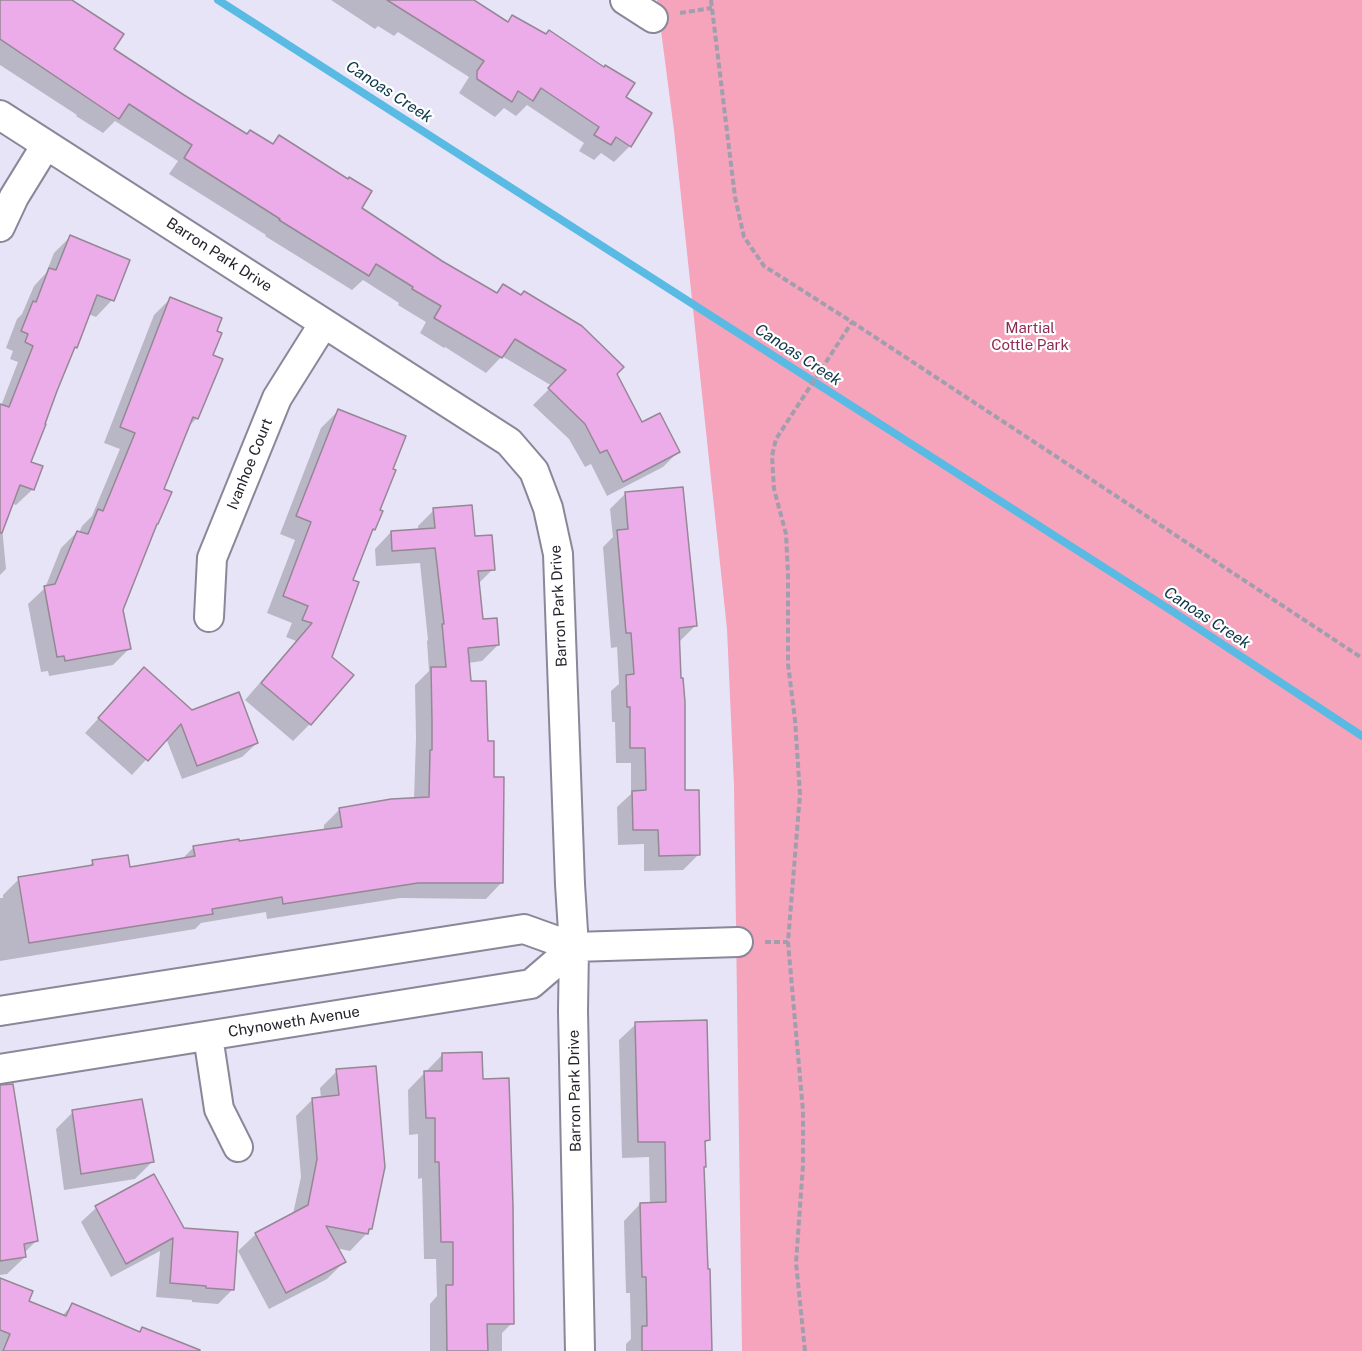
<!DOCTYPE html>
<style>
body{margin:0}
canvas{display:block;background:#e7e4f7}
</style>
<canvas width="1362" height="1351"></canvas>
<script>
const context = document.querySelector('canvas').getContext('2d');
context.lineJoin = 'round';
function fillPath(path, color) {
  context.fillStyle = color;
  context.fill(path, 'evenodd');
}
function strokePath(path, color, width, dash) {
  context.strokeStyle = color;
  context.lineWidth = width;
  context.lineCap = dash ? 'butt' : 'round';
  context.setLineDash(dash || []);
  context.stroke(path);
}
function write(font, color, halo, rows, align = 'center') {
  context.font = font + ' "Public Sans",sans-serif';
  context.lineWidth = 4.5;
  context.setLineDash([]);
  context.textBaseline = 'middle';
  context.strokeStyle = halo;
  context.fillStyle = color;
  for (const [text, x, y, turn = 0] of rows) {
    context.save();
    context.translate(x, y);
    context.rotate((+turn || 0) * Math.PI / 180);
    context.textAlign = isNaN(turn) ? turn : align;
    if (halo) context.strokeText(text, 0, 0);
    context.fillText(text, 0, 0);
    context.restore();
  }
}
fillPath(new Path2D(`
 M657,0H1362V1351H742L734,786L727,629L674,130Z`), '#f5a4bc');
fillPath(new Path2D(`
 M0,0H69L112,50L247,135L271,145L279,137L360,209L441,262L495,294L503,286L615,374L641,424L678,452L663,467L607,496L591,464L585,467L569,439L533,405L552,386L502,356L486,373L445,347L444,348L420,333L426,322L398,305L399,303L363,280L352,290L265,236L266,235L169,174L178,161L115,121L103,133L76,116L77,115L0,65Z
 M331,0H471L507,23L512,17L624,97L630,146L614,162L601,153L594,160L579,151L584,143L527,105L516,116L504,108L495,117L459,93L469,77L398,32L394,36L378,26L375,29Z
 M70,237L129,261L112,300L96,317L88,314L75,347L72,351L29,463L33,489L16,505L11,503L2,527L6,569L0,575V405L1,406L18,362L10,359L13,351L6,348L17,319L22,314L34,286L46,273L54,253Z
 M170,299L215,332L197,418L187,428L162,490L122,610L129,649L113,665L49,676L48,671L41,672L28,604L45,588L61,548L77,532L79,533L82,526L92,516L120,449L104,443L154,315Z
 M338,411L391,470L370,531L351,580L331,657L310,724L293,741L245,700L296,641L286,637L292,623L267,613L295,540L280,534L321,428Z
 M625,494L695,626L680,641H678L684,792L698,855L683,870L644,871V844L618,845L617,807L631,794V763H616L615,722H612L611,691L619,684L617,647L611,648L603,547L613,537L610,509Z
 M434,510L473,538L493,569L478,584L481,620L498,645L482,661L468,663L469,683L486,742L492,779L502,882L486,899L400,898L267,919L266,912L201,923L195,929L0,961V898H3V895L19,879L87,868L93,862L129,868L181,860L194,847L238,843L324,831V825L340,809L414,799L416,738L415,685L429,671L427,641L428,640L420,563L376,566L375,549L391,532L418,530V526Z
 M144,669L192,712L257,743L242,757L182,779L166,738L132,775L85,733Z
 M636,1024L708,1140L704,1144L703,1168L710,1351H626V1344L631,1339L630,1293H626L624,1221L640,1204H650L649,1157L622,1158L619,1040Z
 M442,1055L482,1080L512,1323L502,1333V1351H430V1304L437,1296L436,1259H424L422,1178L418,1179V1134L409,1135L408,1090Z
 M337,1071L371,1229L350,1251L336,1248L344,1262L327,1279L269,1309L238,1251L256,1234L293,1214L301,1177L296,1116L313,1099L321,1098L320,1088Z
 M73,1112L152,1162L135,1179L64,1190L56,1129Z
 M0,1121L36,1241L24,1253L25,1257L7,1274L0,1275Z
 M153,1176L183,1230L232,1290L218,1304L192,1302V1300L156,1297L160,1251L111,1277L81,1222L96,1208Z
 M0,1280L27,1302L62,1316L72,1305L139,1332L142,1328L170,1351H0Z`), '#0003');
strokePath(new Path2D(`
 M218,0L1172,611L1362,736`), '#59bae3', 8);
const building = new Path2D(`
 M0,0H72L124,34L114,49L184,95L247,134L250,130L273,144L279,135L348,179L349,177L372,191L362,208L442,261L497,293L503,284L521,295L524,291L582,326L624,367L617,374L642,422L660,413L680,452L623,482L607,450L600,453L585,424L548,388L566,370L515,339L502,358L434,318L441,306L412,289L413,287L376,264L369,276L279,220L280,219L184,158L192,145L129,104L119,119L0,39Z
 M387,0H474L508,22L512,15L546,34L549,30L604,67L605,65L635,83L626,97L652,113L631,147L616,137L611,145L594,135L599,127L541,88L533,101L518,91L512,102L477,79V71L484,61Z
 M70,235L130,260L114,301L97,295L77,348L75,347L57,391L45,424H46L31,462L43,466L34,490L20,485L2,533H0V404L9,407L33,346L25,342L28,334L21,331L33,301L36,302L49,268L56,270Z
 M170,297L222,318L217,331L222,333L213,355L223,359L198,419L193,417L164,489L172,492L158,524H157L123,610L131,649L65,661L64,656L57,657L44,586L55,584L77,531L88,534L98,509L103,511L135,433L120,427Z
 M338,409L406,436L393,469L396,470L380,510L383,511L375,530L373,529L353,580L359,582L332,657L354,675L311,725L261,683L312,623L302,620L308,606L283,596L311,522L296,516Z
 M683,487L697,626L679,628L681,678H683L685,702V790H699L700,855L659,856L658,830H633L632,791L646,790L645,748H630V707H627L626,675L634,674L631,633H626L617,530L628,529L625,492Z
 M472,505L475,536L492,535L495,570L478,571L483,619L497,618L499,645L468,648L471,681H486L488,741H494V777H504L503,883H418L283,904L282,897L212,909L213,914L29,943L18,877L93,865L92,860L128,855L130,867L195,856L193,846L239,839V841L342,827L339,808L391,799L429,797L430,750H432V721L431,667H446L442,624H444L435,548L392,551L391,531L435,528L433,508Z
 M144,667L192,710L239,692L258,743L197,766L181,724L148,761L98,718Z
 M707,1020L710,1140L705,1141L706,1167H704L708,1269H710L712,1351H642V1326H647L646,1277H642L640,1203L666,1202L665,1142H638L635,1022Z
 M482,1052L483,1079L509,1078L513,1206L514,1324H487L488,1351H447L446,1285H453V1242H441L439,1162H435V1118H426L424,1071H442V1053Z
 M376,1066L385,1167L372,1229H369L368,1234L326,1226L346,1262L286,1293L255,1233L308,1205L317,1159L312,1098L339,1095L336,1069Z
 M13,1084L38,1241L24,1244L26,1257L0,1261V1085Z
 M142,1099L154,1162L81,1174L72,1110Z
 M154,1174L184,1228L238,1232L234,1290L206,1288V1286L170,1283L173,1238L126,1264L95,1206Z
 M0,1278L33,1291L29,1301L66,1316L72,1303L140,1332L142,1327L200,1350V1351H3L10,1334L0,1330Z`);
fillPath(building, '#ebace9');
strokePath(building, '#968795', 1.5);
const street = new Path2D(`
 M625,0L653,18
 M0,115L509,442L534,471L548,508L558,554L570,884L574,947L573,1011L580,1351
 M0,227L14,197L46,145
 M209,617L212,558L277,398L324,323
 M0,1011L524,929L574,947L738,942
 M208,1036L219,1109L238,1147
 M0,1069L531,984L574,947`);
strokePath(street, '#8a8799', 32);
strokePath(new Path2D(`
 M711,0L735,197L744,237L764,266L852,322L1362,658
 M680,13L712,8
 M765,942H788
 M805,1351L796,1263L803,1165V1111L788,942L800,794L795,720L788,664V574L786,534L774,489L772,456L776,439L852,322`), '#a19ead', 4, [6, 3]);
strokePath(street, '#fff', 28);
write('15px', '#26242b', '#fff', [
 ["Barron Park Drive",219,255,33],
 ["Ivanhoe Court",250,464,-68],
 ["Barron Park Drive",559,606,-93],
 ["Chynoweth Avenue",294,1022,-9],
 ["Barron Park Drive",575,1091,-91]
]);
write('15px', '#8f2b52', '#fff', [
 ["Martial",1030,328],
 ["Cottle Park",1030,345]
]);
write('italic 16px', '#0c3849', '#fff', [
 ["Canoas Creek",389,92,33],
 ["Canoas Creek",798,355,33],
 ["Canoas Creek",1207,618,33]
]);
</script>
